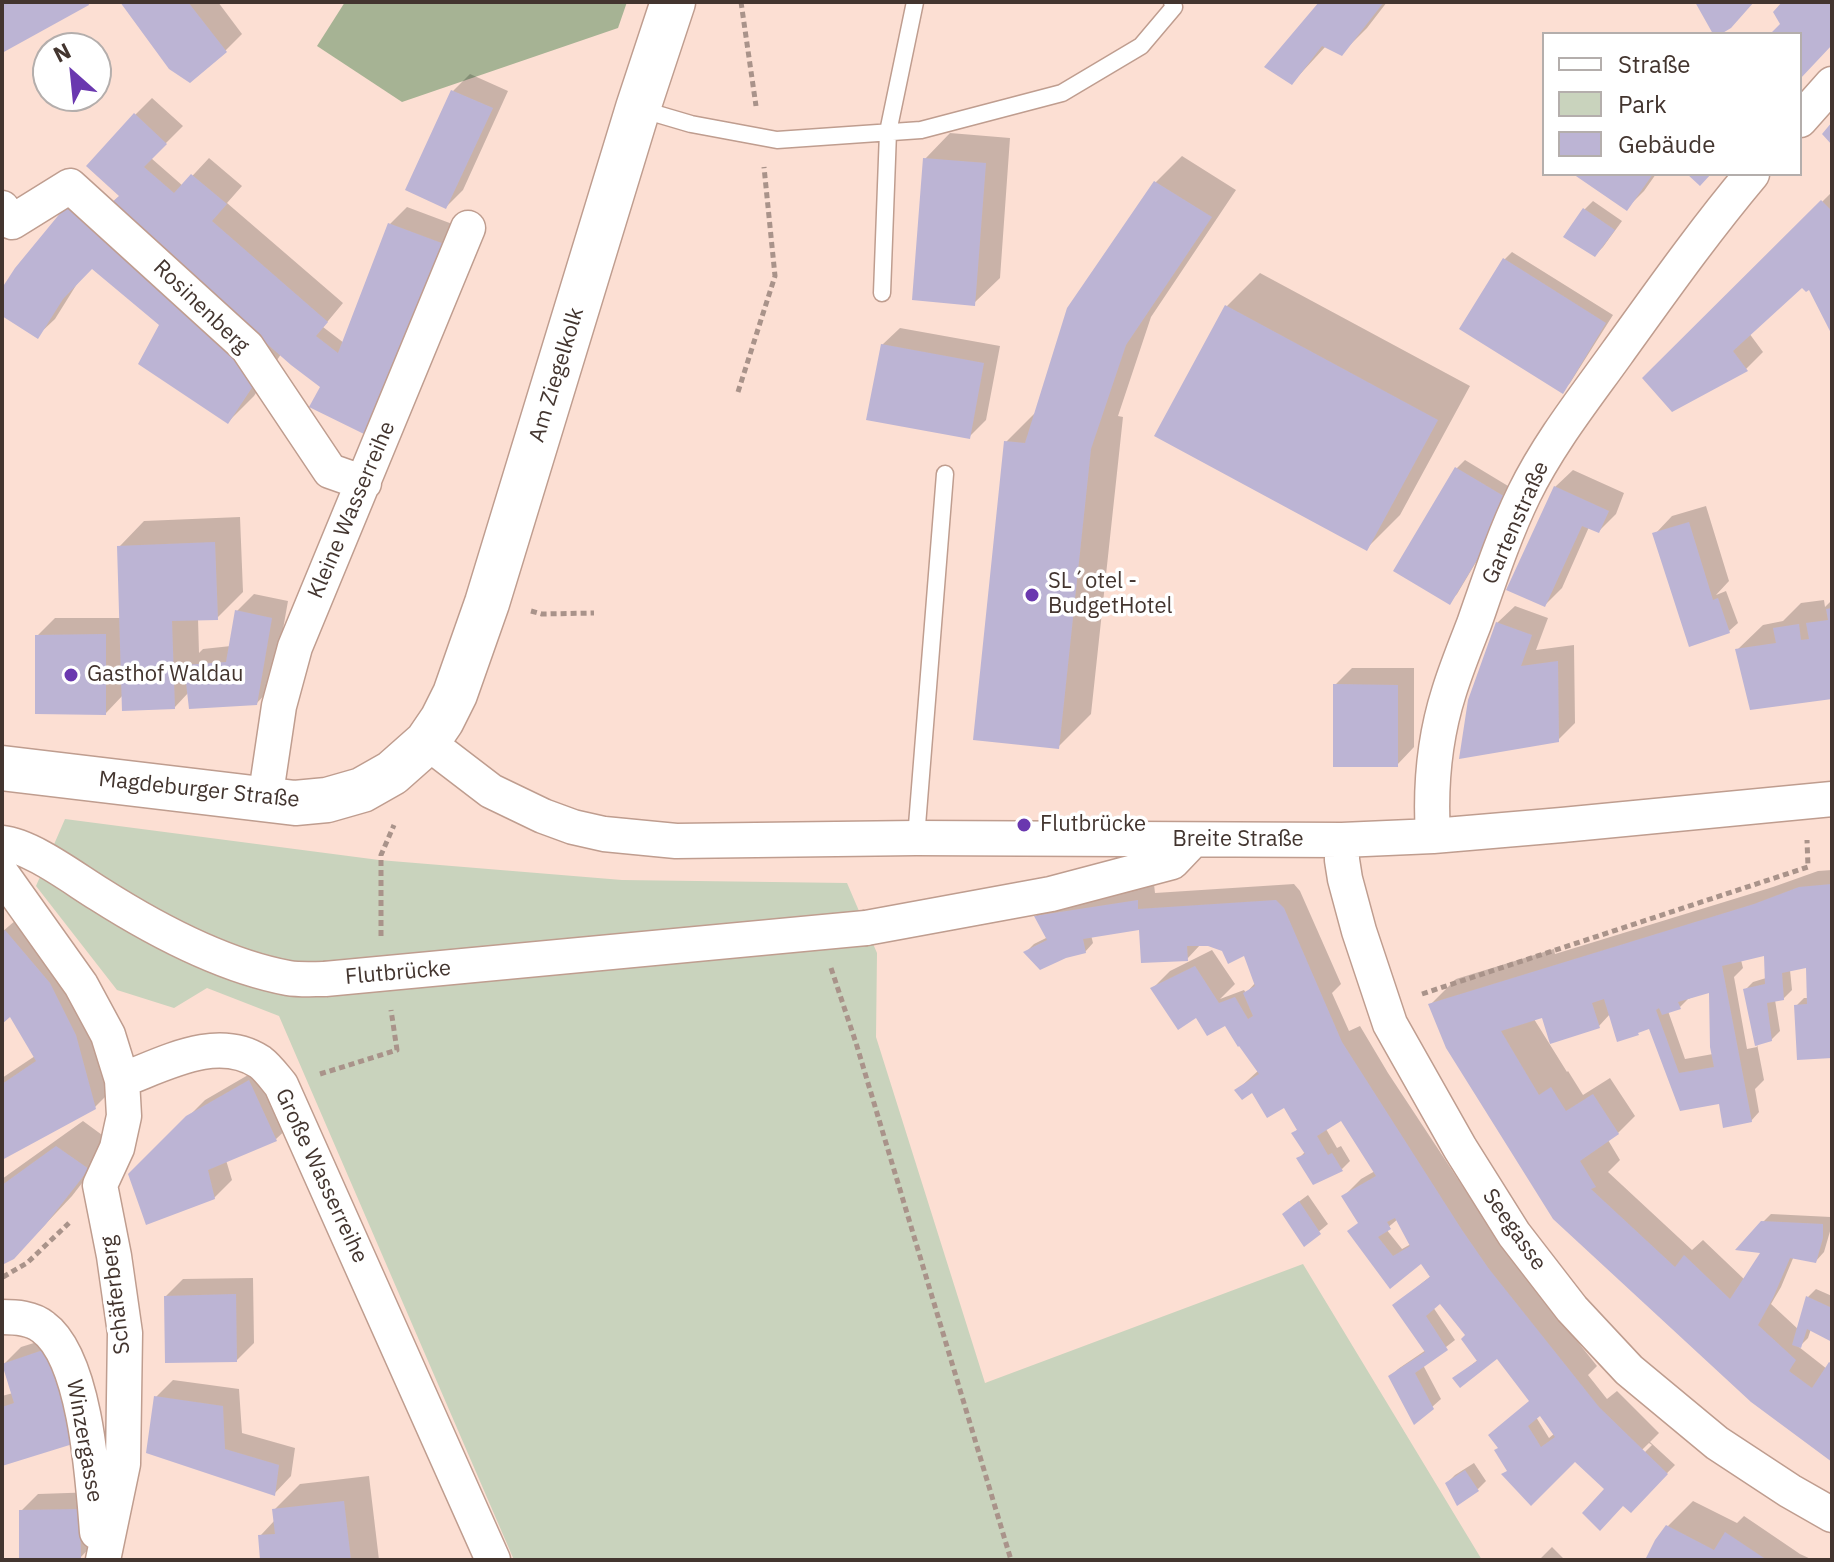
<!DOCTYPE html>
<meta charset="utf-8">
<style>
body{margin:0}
#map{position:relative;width:1834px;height:1562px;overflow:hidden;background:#fcdfd3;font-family:"IBM Plex Sans",sans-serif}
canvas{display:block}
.frame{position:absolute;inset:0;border:4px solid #43352f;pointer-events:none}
.legend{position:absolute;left:1542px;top:32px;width:260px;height:144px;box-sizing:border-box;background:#fff;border:2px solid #b4aeac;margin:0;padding:10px 14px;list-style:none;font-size:24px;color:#43352f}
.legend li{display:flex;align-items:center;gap:16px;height:40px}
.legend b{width:40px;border:2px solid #b4aeac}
.north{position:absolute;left:32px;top:32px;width:80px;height:80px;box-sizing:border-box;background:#fff;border:2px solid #b4aeac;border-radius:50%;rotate:333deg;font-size:22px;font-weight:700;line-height:32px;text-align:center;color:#43352f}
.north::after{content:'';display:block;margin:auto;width:28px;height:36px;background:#6a38af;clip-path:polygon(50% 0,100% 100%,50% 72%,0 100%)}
</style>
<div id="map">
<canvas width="1834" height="1562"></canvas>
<div class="frame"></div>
<ul class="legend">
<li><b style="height:10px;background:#fff"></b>Straße</li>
<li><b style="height:22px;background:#c9d3bd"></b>Park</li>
<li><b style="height:22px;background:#bcb4d4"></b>Gebäude</li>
</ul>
<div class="north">N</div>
</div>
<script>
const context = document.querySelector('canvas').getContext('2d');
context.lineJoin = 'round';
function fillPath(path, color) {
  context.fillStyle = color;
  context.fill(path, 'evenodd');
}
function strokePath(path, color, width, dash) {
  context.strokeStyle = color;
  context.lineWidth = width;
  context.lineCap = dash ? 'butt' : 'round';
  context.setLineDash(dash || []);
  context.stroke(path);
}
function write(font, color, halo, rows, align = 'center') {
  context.font = font + ' "IBM Plex Sans",sans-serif';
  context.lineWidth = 7;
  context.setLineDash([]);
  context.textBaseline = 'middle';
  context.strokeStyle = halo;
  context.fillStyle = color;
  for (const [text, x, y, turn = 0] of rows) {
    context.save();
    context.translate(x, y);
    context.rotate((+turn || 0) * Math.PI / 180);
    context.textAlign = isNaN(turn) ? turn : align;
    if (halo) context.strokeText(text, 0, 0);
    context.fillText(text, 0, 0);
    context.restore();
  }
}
fillPath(new Path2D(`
 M65,819L379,860L622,880L847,883L877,953L876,1037L985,1383L1303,1264L1482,1560H514L279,1016L207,988L174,1008L117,990L36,886Z`), '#c9d3bd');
fillPath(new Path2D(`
 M345,2H627L618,28L402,102L317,46Z`), '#a6b394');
fillPath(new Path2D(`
 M123,2H218L242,34L225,51Z
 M1322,2H1387L1367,28L1342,53L1326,46L1292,83Z
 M470,74L508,91L463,190L446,207L408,190L453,91Z
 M152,98L183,126L151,158L183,186L209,158L242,186L227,203L343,303L323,327L344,343L390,224L407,207L463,228L327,378L281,354L254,396L228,422L162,324L108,254L80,279L55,319L37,336L2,313V291L121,195L135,115Z
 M950,133L1010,138L1000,278L974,303L925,159Z
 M1182,156L1236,190L1151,317L1118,416L1123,417L1091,714L1058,747L1006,442L1036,412L1068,308L1156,182Z
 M1577,174H1656L1644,191L1627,208Z
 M1832,192V331L1809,287L1802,285L1749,333L1763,352L1746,369L1645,378Z
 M1593,201L1622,221L1603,247L1595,255L1566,236L1585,209Z
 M1512,252L1613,315L1570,383L1562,391L1504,260Z
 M1260,273L1470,386L1400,515L1366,549L1156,435L1227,306Z
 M900,328L1000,346L986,420L969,437L882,345Z
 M1465,460L1518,492L1457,594L1449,602L1457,468Z
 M1573,470L1624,493L1616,514L1599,531L1589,527L1562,588L1545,605L1555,487Z
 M1706,506L1729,581L1716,595L1726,591L1738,623L1729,631L1655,534L1672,516Z
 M240,517L243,592L217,618H198L199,653L203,649L231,646L237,611L254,594L288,601L273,686L256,704L189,692L175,707L124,694L106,713L37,636L55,618H121L119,547L144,521Z
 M1824,600L1825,607L1832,600V697L1737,650L1763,625L1783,621L1801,603Z
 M1515,606L1548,618L1536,650L1574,645L1575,723L1558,740L1497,623Z
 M1352,668H1414V747L1397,765L1335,685Z
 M1832,870V1056L1796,1006L1804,998H1809L1807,966L1790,970L1792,990L1783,999L1775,1000L1780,1031L1771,1040L1757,1044L1764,1080L1755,1089L1759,1112L1751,1121L1668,1074L1649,1025L1610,1014L1599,1026L1543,1014L1534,1019L1567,1072L1568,1071L1583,1095L1610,1078L1635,1116L1618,1133L1608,1140L1620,1160L1608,1172L1692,1250L1703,1240L1745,1280L1763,1252V1222L1771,1214L1831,1217V1228L1824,1252L1816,1261L1794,1256L1781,1287L1771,1304L1799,1330L1808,1297L1816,1289L1832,1296V1339L1811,1329L1808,1338L1799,1347L1827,1369L1832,1362V1459L1752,1400L1431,1004L1456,979L1554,949L1555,954L1773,887L1818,871ZM1766,954V978L1753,982L1745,990L1757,1047L1747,1049L1734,977L1743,968L1741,960ZM1711,990L1713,1054L1685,1059L1668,1011L1680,1007L1688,999Z
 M1154,884L1155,893L1294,884L1300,891L1341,984L1332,993L1349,1031L1360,1026L1388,1073L1506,1252L1597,1366L1588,1375L1607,1399L1617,1391L1659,1433L1650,1442L1675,1465L1631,1510L1624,1503L1584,1513L1652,1445L1649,1443L1605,1486L1575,1459L1509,1470L1500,1447L1531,1400L1497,1356L1455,1378L1479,1359L1467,1335L1440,1301L1433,1307L1455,1340L1423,1365L1441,1399L1432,1407L1390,1377L1398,1369L1426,1350L1395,1305L1432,1275L1422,1261L1391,1286L1360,1222L1344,1196L1361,1179L1375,1171L1342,1119L1326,1129L1337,1148L1341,1146L1350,1161L1342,1169L1299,1158L1306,1151L1293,1134L1299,1128L1284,1106L1252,1090H1237L1259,1070L1226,1023L1197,1016L1153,988L1170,971L1212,950L1235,984L1220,999L1244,990L1246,993L1256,982L1246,954L1201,944L1187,959L1141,928L1091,935L1093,943L1085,952H1026L1034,944L1048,937L1036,916L1053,899ZM1398,1219L1411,1244L1402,1249L1386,1229ZM1541,1413L1555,1433L1549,1438L1536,1417Z
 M23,914L120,1082L94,1108L2,1157V1078L35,1056L11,1014L2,1022V932Z
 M267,1064L293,1123L275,1140L226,1160L232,1180L214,1198L131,1174L205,1100Z
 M83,1121L113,1143L72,1196L39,1231L2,1263V1179Z
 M1308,1195L1328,1224L1304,1244L1293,1206Z
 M253,1278L254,1343L237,1360L166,1296L183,1279Z
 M63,1334L92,1424L2,1464V1396L13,1393L4,1364L21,1347Z
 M173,1380L239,1389L242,1433L295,1448L291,1476L274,1494L156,1397Z
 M1474,1463L1486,1481L1478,1489L1447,1483L1455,1475Z
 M369,1476L379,1560H262L260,1536L275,1520L274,1510L300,1484Z
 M97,1492V1540L80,1558L21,1511L38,1494Z
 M1693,1501L1737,1523L1744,1516L1800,1554L1813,1560H1647L1667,1527Z
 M1552,1547L1565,1560H1539Z`), '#0003');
fillPath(new Path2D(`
 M2,2H88L89,5L2,53Z
 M120,2H188L227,52L190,83L169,69Z
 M1319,2H1384L1342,56L1322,46L1292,85L1264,67Z
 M1695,2H1754L1731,28L1721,34H1713Z
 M1782,2H1832V45L1800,79V34H1770L1780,24L1773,12Z
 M451,90L493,108L446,209L405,190Z
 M134,113L167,144L144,167L174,193L191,174L227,204L212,221L328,322L316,336L338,353L388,223L447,245L366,435L309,407L320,387L291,365L109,205L119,196L86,166Z
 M1832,122V145L1822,134Z
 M923,158L986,163L975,306L912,300Z
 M1573,174H1653L1627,211Z
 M1687,174H1711L1700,186Z
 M1154,181L1212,217L1126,345L1091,449L1059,749L973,740L1004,441L1025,443L1067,308Z
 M71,200L261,374L228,424L138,364L159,325L92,269L63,299L38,339L2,316V288L15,268Z
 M1821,200L1832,211V335L1809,290L1806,292L1802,288L1733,351L1748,371L1672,412L1642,378Z
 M1583,208L1615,230L1595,257L1563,237Z
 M1503,258L1606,323L1563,394L1459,329Z
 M1225,305L1438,420L1367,551L1154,436Z
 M881,344L984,363L970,439L866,420Z
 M1455,467L1512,501L1450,605L1393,571Z
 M1554,486L1609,511L1599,533L1582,526L1545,607L1506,590Z
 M1689,522L1713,600L1718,598L1730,633L1689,647L1652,533Z
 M215,542L218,620L172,621L175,709L122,711L117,546Z
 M1832,608V699L1750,710L1735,649L1776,643L1773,628L1799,624L1801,640L1809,639L1806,623L1828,620L1826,609Z
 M235,610L272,618L257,705L189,709L184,665L226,662Z
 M1496,622L1532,635L1521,666L1558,661L1559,742L1459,759L1468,700Z
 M106,634V715L35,714V635Z
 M1333,684L1398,685V767H1333Z
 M1832,884V1058L1797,1060L1794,1005L1807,1004L1806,968L1782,973L1784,1000L1767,1003L1772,1041L1755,1046L1743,989L1765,984L1764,956L1722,966L1752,1122L1723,1128L1719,1104L1680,1111L1649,1029L1638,1033L1639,1035L1617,1042L1604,999L1592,1003L1600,1028L1550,1044L1542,1018L1501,1031L1539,1095L1551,1087L1566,1111L1593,1094L1619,1134L1580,1161L1596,1187L1591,1189L1675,1267L1684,1255L1730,1299L1760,1253L1735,1250L1761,1221L1823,1224V1238L1816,1263L1790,1258L1773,1298L1758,1325L1796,1360L1789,1371L1812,1388L1829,1362L1832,1364V1462L1751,1402L1553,1219L1446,1048L1428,1004L1754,904L1799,887ZM1709,993L1710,1047L1714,1067L1679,1073L1656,1010L1659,1008L1662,1015L1681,1009L1678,1002Z
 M1138,900V909L1276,900L1284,908L1342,1042L1462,1230L1489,1269L1599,1407L1668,1474L1631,1513L1623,1506L1600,1531L1582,1513L1604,1489L1575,1462L1531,1506L1501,1474L1507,1471L1494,1450L1498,1448L1488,1435L1529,1401L1497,1359L1460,1388L1452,1378L1477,1361L1461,1339L1465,1335L1440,1304L1426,1316L1448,1350L1415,1373L1434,1409L1414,1425L1388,1376L1425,1352L1392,1305L1430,1277L1421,1264L1390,1289L1347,1231L1358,1223L1341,1196L1376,1176L1341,1121L1317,1136L1328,1155L1332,1153L1343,1171L1313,1185L1296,1158L1305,1154L1291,1133L1297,1130L1284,1108L1267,1118L1252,1093L1242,1100L1234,1090L1259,1074L1239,1046L1238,1047L1225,1026L1207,1036L1196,1018L1178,1030L1150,988L1195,966L1219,1003L1235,997L1248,1019L1253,1016L1243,993L1255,986L1244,956L1228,964L1222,951L1208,946H1187L1188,961L1141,963L1139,930L1083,939L1086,953L1066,958L1040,970L1023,952L1047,940L1034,916ZM1395,1218L1410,1246L1393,1256L1378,1237L1391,1229L1387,1222ZM1540,1416L1555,1437L1541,1447L1528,1426Z
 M5,930L50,983L76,1035L96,1109L2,1160V1084L36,1061L10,1017L2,1024V932Z
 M249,1080L277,1141L208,1170L215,1199L146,1225L128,1174L186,1116Z
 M56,1146L89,1169L46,1224L14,1259L2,1265V1185Z
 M1299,1201L1321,1234L1304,1247L1282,1214Z
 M236,1294L237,1362L165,1363L164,1296Z
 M1806,1296L1832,1308V1342L1807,1329L1801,1348L1792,1345Z
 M46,1349L76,1443L2,1466V1407L14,1403L2,1364Z
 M154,1396L223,1406L225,1449L279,1465L275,1496L146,1453Z
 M1465,1470L1479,1491L1457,1506L1445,1483Z
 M344,1501L351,1560H260L258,1535L275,1534L272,1509Z
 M80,1509L81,1560H19V1510Z
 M1666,1525L1714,1550L1725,1532L1767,1560H1645L1655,1540Z`), '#bcb4d4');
const service = new Path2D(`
 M640,109L691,124L777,140L921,130L1062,93L1141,46L1174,7L1172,2
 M882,293L888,132L915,2
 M916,838L945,474`);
const minor = new Path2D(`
 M1800,120L1832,84
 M2,208L12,222L70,186L247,347L330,471L364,483
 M427,742L491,791L543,816L573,827L604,834L676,841L916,838L1342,840L1433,836L1562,825L1832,799
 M265,800L279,706L295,647L468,228
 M1433,836C1430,787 1434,739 1449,692C1456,669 1465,647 1474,624C1489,581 1504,535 1524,494C1549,443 1584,399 1617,353C1661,292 1704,231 1752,174
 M1342,840V860L1345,879L1359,931L1390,1024L1460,1148L1514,1234L1572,1309L1629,1370L1717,1443L1790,1491L1832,1515
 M2,843C31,846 73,878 99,894C154,929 224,966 288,978C300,980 313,979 325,979
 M2,874L81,985L108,1035L122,1080L124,1116L117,1148L100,1185L114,1256L125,1333L123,1464L103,1560
 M866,928L1051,894L1172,862L1193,840
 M122,1080C165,1064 217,1034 260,1062C268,1068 275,1078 281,1085L493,1560
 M2,1317C16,1317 32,1318 43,1327C86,1358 93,1481 97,1532`);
const secondary = new Path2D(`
 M2,768L295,803L327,800L362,790L392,773L427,742L442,720L455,694L487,603L638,108L673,2`);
strokePath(service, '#bf9d8f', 19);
strokePath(minor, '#bf9d8f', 37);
strokePath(secondary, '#bf9d8f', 47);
strokePath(new Path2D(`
 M741,2L756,106
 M738,392L775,276L764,167
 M531,611L542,614L594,613
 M381,936V855L394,825
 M831,968L856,1043L1011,1560
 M1422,994L1808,867L1807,840
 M320,1074L397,1050L391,1010
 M3,1277L27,1263L69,1223`), '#a9938a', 5, [6, 4]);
strokePath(service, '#fff', 16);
strokePath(minor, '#fff', 34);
strokePath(secondary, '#fff', 44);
const minorBridge = new Path2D(`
 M325,979L866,928`);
strokePath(minorBridge, '#bf9d8f', 37, []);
strokePath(minorBridge, '#fff', 34);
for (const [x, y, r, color] of [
 [1032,595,8,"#6a38af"],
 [71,675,8,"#6a38af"],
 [1024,825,8,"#6a38af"]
]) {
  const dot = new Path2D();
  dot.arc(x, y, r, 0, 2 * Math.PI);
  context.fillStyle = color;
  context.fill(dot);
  strokePath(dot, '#fff', 3);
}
write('22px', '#43352f', '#fff', [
 ["Rosinenberg",201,307,44],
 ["Am Ziegelkolk",557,375,-73],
 ["Kleine Wasserreihe",352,510,-67],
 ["Gartenstraße",1516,523,-66],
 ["Magdeburger Straße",199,790,6],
 ["Breite Straße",1238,840],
 ["Flutbrücke",398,973,-5],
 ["Große Wasserreihe",321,1176,65],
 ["Seegasse",1514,1230,55],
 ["Schäferberg",116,1295,-97],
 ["Winzergasse",84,1441,80]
]);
write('22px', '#43352f', '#fff', [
 ["SL´otel -",1048,582],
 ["BudgetHotel",1048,607],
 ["Gasthof Waldau",87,675],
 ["Flutbrücke",1040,825]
], 'left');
</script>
